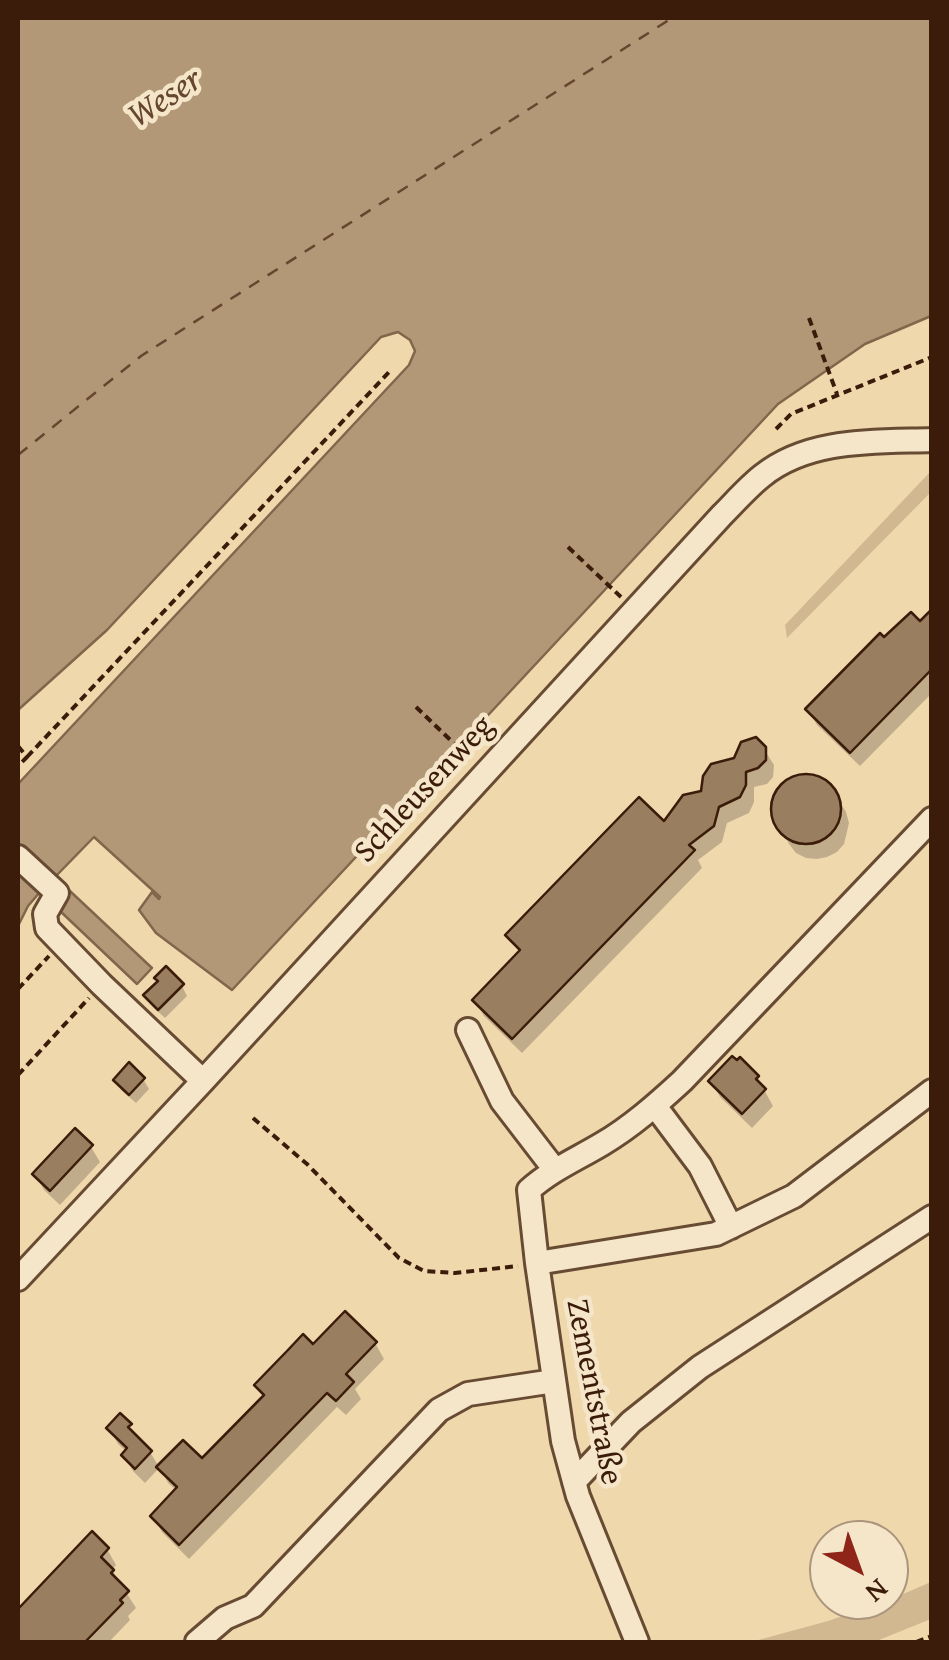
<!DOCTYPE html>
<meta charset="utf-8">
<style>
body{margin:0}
#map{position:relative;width:949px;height:1660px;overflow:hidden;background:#f0d8ad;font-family:"Gentium Book Plus",serif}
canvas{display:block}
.frame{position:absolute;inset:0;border:20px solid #3b1c0a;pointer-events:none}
.north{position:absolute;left:809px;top:1520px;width:100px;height:100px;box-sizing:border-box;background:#f5e6ca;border:2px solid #ab957d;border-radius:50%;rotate:139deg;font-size:28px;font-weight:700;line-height:40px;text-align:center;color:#3b1c0a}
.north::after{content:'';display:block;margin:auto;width:35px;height:45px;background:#8f2418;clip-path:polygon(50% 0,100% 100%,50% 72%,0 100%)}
</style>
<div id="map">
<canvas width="949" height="1660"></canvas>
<div class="frame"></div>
<div class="north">N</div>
</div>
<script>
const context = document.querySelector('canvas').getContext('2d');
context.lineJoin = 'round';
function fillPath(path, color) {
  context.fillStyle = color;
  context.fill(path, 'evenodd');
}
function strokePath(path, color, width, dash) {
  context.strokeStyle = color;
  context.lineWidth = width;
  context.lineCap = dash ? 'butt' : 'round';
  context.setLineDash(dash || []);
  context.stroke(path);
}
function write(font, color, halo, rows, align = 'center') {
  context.font = font + ' "Gentium Book Plus",serif';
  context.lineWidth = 9;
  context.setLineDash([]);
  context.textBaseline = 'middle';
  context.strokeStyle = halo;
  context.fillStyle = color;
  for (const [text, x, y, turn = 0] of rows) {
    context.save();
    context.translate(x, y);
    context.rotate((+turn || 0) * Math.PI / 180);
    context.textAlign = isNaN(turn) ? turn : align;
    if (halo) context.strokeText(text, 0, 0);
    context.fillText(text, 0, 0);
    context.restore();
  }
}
fillPath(new Path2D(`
 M931,471V492L787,638L785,625Z
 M931,1582V1619L874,1642H751L828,1621L889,1600Z`), '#d1b891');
const water = new Path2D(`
 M18,18H931V316L865,344L778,404L232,990L156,933L139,910L152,892L159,899L160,897L94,837L55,877L152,968L137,984L40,892L28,906L18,926V784L409,365L415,351L410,340L398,332L381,337L107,630L18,710Z`);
fillPath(water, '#b29876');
strokePath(water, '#82664b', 2.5);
fillPath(new Path2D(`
 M932,612V693L860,766L817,725L808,710L884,640L920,624Z
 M764,749L774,765L773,777L767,784L754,787V802L749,813L727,823L722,842L698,860L702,868L522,1053L484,1016L475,1000L520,953L509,936L665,825Z
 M800,776L821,779L830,786L846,812L849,823L844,844L837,852L827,857L817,859L806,858L796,853L789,844L774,817L773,806L781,787Z
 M160,982L182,986L187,996L165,1018L152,1006L146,996Z
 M757,1077L773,1106L752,1128L720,1097L711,1081Z
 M143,1079L149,1089L136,1103L121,1090L116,1080Z
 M91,1147L100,1162L60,1205L44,1190L35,1174Z
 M345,1315L375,1343L384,1359L355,1389L361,1399L346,1415L337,1407L189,1559L162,1532L153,1516L177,1491L168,1483L160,1467L145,1483L133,1471L124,1455L127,1452L118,1444L109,1428L120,1416L150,1452L159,1467L183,1443L202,1462L264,1398L257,1385L303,1338L313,1347Z
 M92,1535L107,1549L116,1565L112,1570L136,1608L128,1616L130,1620L109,1642H18V1612Z`), '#0003');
strokePath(new Path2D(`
 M18,455L141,356L672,18`), '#654730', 2.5, [12, 10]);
const building = new Path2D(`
 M932,609V669L850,753L805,709L880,633L884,637L911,612L920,621Z
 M756,737L766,747V760L758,768L746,772V785L740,797L719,807L714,826L689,845L695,850L512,1039L472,1000L520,950L505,935L639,797L664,821L683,795L701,791L703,776L711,764L734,758L741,742Z
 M771 809a35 35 0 1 1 70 0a35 35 0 1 1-70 0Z
 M166,966L184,984L158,1010L143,995L158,981L154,978Z
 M732,1056L737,1060L740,1057L759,1076L756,1079L766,1089L742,1114L708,1081Z
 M129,1062L145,1078L129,1095L113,1080Z
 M75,1128L93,1145L50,1191L32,1174Z
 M345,1311L377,1342L346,1374L354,1382L336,1401L327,1393L179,1545L150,1516L177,1487L156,1467L183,1440L202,1458L264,1395L254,1385L287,1351L303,1334L313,1344Z
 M120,1413L132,1424L128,1427L152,1451L135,1469L121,1455L127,1448L106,1428Z
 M92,1531L109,1548L101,1557L114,1570L111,1573L129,1591L120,1600L123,1603L85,1642H18V1609Z`);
fillPath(building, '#997e5f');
strokePath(building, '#3b1c0a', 2.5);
const minor = new Path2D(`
 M18,857L57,893L45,914L47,928L102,985L203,1081
 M468,1030L502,1101L555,1170
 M655,1106L700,1166L731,1227
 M537,1263L716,1234L794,1196L932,1091
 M18,1279L203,1081L722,515C735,502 748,487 762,476C809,438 875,442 932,440
 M574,1482L631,1422L700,1367L932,1217
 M197,1642L225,1618L253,1606L439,1410L468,1394L554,1381
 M637,1642L578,1496L563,1441L537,1263L529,1190C551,1170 577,1159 602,1144C631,1127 657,1104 682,1081L932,819`);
strokePath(minor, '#684b33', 28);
strokePath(new Path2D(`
 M809,318L837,394
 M776,429L791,414L932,357
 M568,547L621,597
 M416,707L467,756
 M18,746L27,757L18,766
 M27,757L390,371
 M18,989L49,956
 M18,1075L89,998
 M253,1118L307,1164L399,1258L424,1271L455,1273L518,1266
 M916,1642L932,1636`), '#3b1c0a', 4, [8, 5]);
strokePath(minor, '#f5e6ca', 22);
write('32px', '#3b1c0a', '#f5e6ca', [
 ["Schleusenweg",425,790,-47],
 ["Zementstraße",593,1392,79]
]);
write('italic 35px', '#654730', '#f5e6ca', [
 ["Weser",166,99,-33]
]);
</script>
